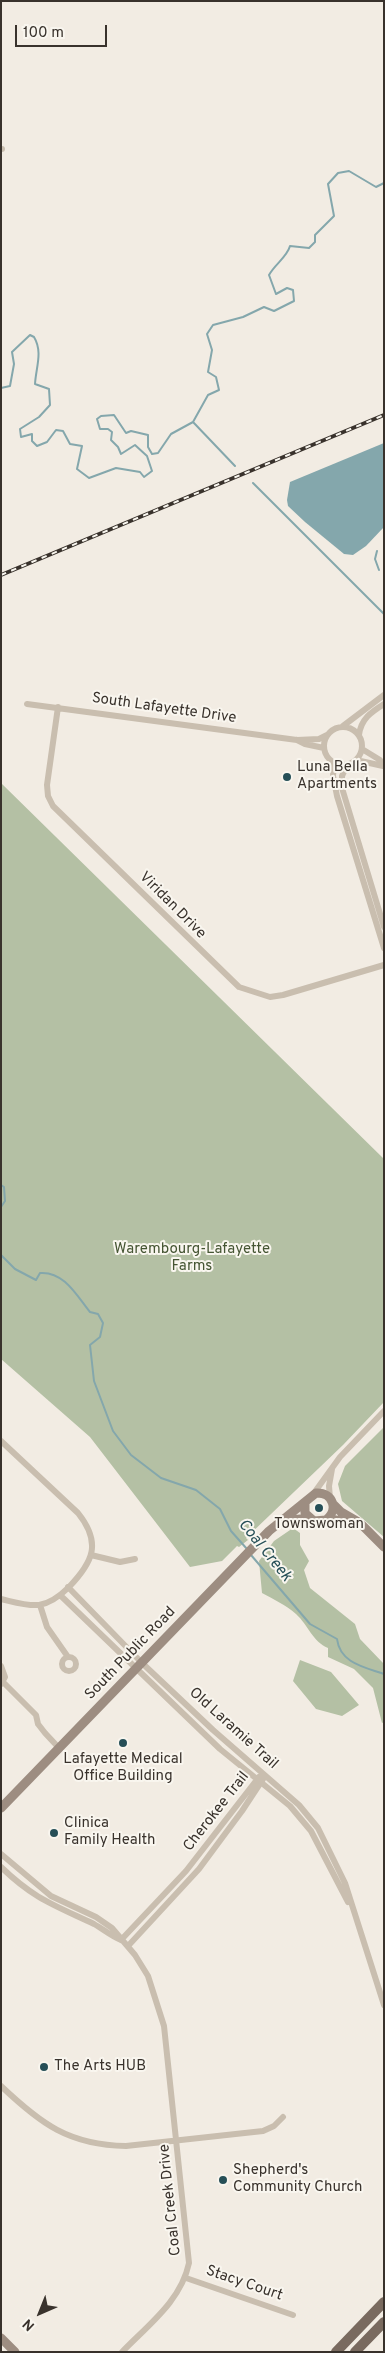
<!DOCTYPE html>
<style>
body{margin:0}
#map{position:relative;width:385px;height:2353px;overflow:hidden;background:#f2ece3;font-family:Overpass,sans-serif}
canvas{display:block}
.frame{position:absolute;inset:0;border:2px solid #39322c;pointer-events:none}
.north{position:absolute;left:15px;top:2288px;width:50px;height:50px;-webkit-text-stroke:4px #f9f6ef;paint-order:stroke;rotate:224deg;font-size:14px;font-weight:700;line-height:20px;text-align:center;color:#39322c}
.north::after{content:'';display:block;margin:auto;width:18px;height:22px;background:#39322c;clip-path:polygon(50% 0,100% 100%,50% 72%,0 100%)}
.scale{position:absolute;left:15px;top:25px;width:92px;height:22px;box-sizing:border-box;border:2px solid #39322c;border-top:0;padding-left:6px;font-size:15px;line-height:18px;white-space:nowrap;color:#39322c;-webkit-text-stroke:4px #f9f6ef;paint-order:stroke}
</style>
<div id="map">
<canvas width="385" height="2353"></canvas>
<div class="frame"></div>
<div class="north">N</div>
<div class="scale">100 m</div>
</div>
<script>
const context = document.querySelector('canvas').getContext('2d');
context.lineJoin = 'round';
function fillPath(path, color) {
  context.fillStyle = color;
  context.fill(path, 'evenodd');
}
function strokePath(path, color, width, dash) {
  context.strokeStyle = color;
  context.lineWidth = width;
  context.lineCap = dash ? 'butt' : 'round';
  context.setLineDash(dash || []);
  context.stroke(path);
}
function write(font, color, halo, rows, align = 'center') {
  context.font = font + ' Overpass,sans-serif';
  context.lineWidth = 4;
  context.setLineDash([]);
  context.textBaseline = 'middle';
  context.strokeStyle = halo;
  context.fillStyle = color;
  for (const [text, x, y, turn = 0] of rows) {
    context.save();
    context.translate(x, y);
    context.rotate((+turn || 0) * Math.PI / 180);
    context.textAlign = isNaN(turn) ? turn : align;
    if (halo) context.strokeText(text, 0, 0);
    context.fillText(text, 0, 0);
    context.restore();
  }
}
fillPath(new Path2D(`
 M1,783L384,1159V1402L343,1445L246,1538L248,1540L239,1547L237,1546L222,1561L190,1567L90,1437L1,1359Z
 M384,1427V1537L342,1501L338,1484L345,1466Z
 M293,1528L300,1533V1545L309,1561L304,1570L310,1588L355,1624L360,1639L384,1664V1722L382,1723L373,1688L354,1669L328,1657V1648C313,1642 308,1625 296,1614C286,1605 273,1599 262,1593L259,1561L274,1541Z
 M300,1660L331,1672L359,1705L342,1716L316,1709L293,1681Z`), '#b4c0a4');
fillPath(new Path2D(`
 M384,443V527L366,546L353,555L344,554L305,522L288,506L287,500L290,482Z`), '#84a7ac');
strokePath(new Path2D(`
 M1,388L10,386L14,364L12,352L30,335L34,337C43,352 36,367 35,384L49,389L50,405L39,417L20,429L21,437L32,434V441L37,446L47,442L56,430L63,431L70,444L82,446L77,469L89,478L116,468L140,472L144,477L152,471L147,456L135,445L121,454L118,447L111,440L112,432L108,429H100L97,419L101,416L114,415L126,433L131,431L148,435V447L152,454L158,453L171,434L193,422L208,395L219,390L216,377L208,372L212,350L207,334L213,325L243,317L264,307L274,311L294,301L293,290L287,288L276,294L269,275C275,264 287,257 290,246L309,248L315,242V235L334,216L328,184L338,173L349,171L376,187L384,183
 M193,422L235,466
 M253,483L384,614
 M377,551L375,559L379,570
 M1,1185L4,1187L5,1201L1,1207
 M1,1255L15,1269L36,1280L40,1273C64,1271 77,1296 90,1312L98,1314L103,1323L100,1337L90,1345L94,1381L113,1431L131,1455L161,1478L196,1490L220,1509L231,1531L247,1549
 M251,1555L310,1624L337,1639C340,1663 364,1667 384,1674`), '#84a7ac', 2);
strokePath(new Path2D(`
 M1,149H2
 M27,704L297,740L319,739L327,735
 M58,707L47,785L48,796L53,806L239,987L270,997L283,995L384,965
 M343,726L384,695
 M324 746a19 19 0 1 1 38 0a19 19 0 1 1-38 0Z
 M359,735C361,719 371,712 384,704
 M297,740L305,744L324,748
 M356,760L383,766L380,760L362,749
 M334,763L333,776L337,796L384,948
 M347,765L342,776V788L384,927
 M1,1441L78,1513C102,1543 93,1562 69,1587C61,1595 51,1603 39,1605C26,1606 14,1602 1,1599
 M314,1493L340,1457L384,1411
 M330,1498L329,1486L332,1469
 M91,1555L120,1562L135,1559
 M68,1587L142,1663L213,1730L299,1805L318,1828L345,1883L384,2005
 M60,1595L220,1749L290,1806L311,1831L348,1902
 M40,1605L47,1627L68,1657
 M62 1664a7 7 0 1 1 14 0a7 7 0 1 1-14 0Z
 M1,1666L5,1677L1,1684
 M3,1682L36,1715L38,1724L45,1733L59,1748
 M1,1854L51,1896L96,1917L112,1928L135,1955L148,1976L164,2026L189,2263C181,2301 148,2325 122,2352
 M1,1867C34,1899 54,1905 94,1924C103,1929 111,1936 121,1940
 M121,1940L186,1871L259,1777
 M128,1946L199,1869L242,1811L263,1779
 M1,2086C41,2124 69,2145 126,2146L263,2131L274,2126L283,2117
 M186,2278L293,2315`), '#c9beaf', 6);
strokePath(new Path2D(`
 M333,1504L341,1512L360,1523L384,1547
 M328,1519L343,1521L353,1525
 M283,1521L309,1518
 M1,1808L269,1531L316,1493C333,1492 339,1510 326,1520L314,1521L305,1513V1502
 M1,2338L15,2352`), '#9d8d81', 9);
strokePath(new Path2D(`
 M336,2352L384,2302
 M355,2352L384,2322`), '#796a5f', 10);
const rail = new Path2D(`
 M1,575L384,415`);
strokePath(rail, '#39322c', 4);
strokePath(rail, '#f9f6ef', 2, [5.5]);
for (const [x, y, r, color] of [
 [287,777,5,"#264f57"],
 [319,1508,5,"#264f57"],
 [123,1743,5,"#264f57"],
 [54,1833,5,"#264f57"],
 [44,2067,5,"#264f57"],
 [223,2180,5,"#264f57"]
]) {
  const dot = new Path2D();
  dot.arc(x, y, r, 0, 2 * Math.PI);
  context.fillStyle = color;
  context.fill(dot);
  strokePath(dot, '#f9f6ef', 2);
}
write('15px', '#39322c', '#f9f6ef', [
 ["South Lafayette Drive",164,709,8],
 ["Viridan Drive",172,906,45],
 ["South Public Road",131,1654,-46],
 ["Old Laramie Trail",233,1729,42],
 ["Cherokee Trail",217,1812,-52],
 ["Coal Creek Drive",171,2200,-96],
 ["Stacy Court",244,2284,19]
]);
write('15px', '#39322c', '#f9f6ef', [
 ["Luna Bella",297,768],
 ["Apartments",297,785],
 ["Townswoman",319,1525,"center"],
 ["Lafayette Medical",123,1760,"center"],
 ["Office Building",123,1777,"center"],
 ["Clinica",64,1824],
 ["Family Health",64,1841],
 ["The Arts HUB",54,2067],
 ["Shepherd's",233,2171],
 ["Community Church",233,2188]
], 'left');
write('15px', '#455533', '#f9f6ef', [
 ["Warembourg-Lafayette",192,1250],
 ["Farms",192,1267]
]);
write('italic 16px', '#264f57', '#f9f6ef', [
 ["Coal Creek",264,1551,51]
]);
</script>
